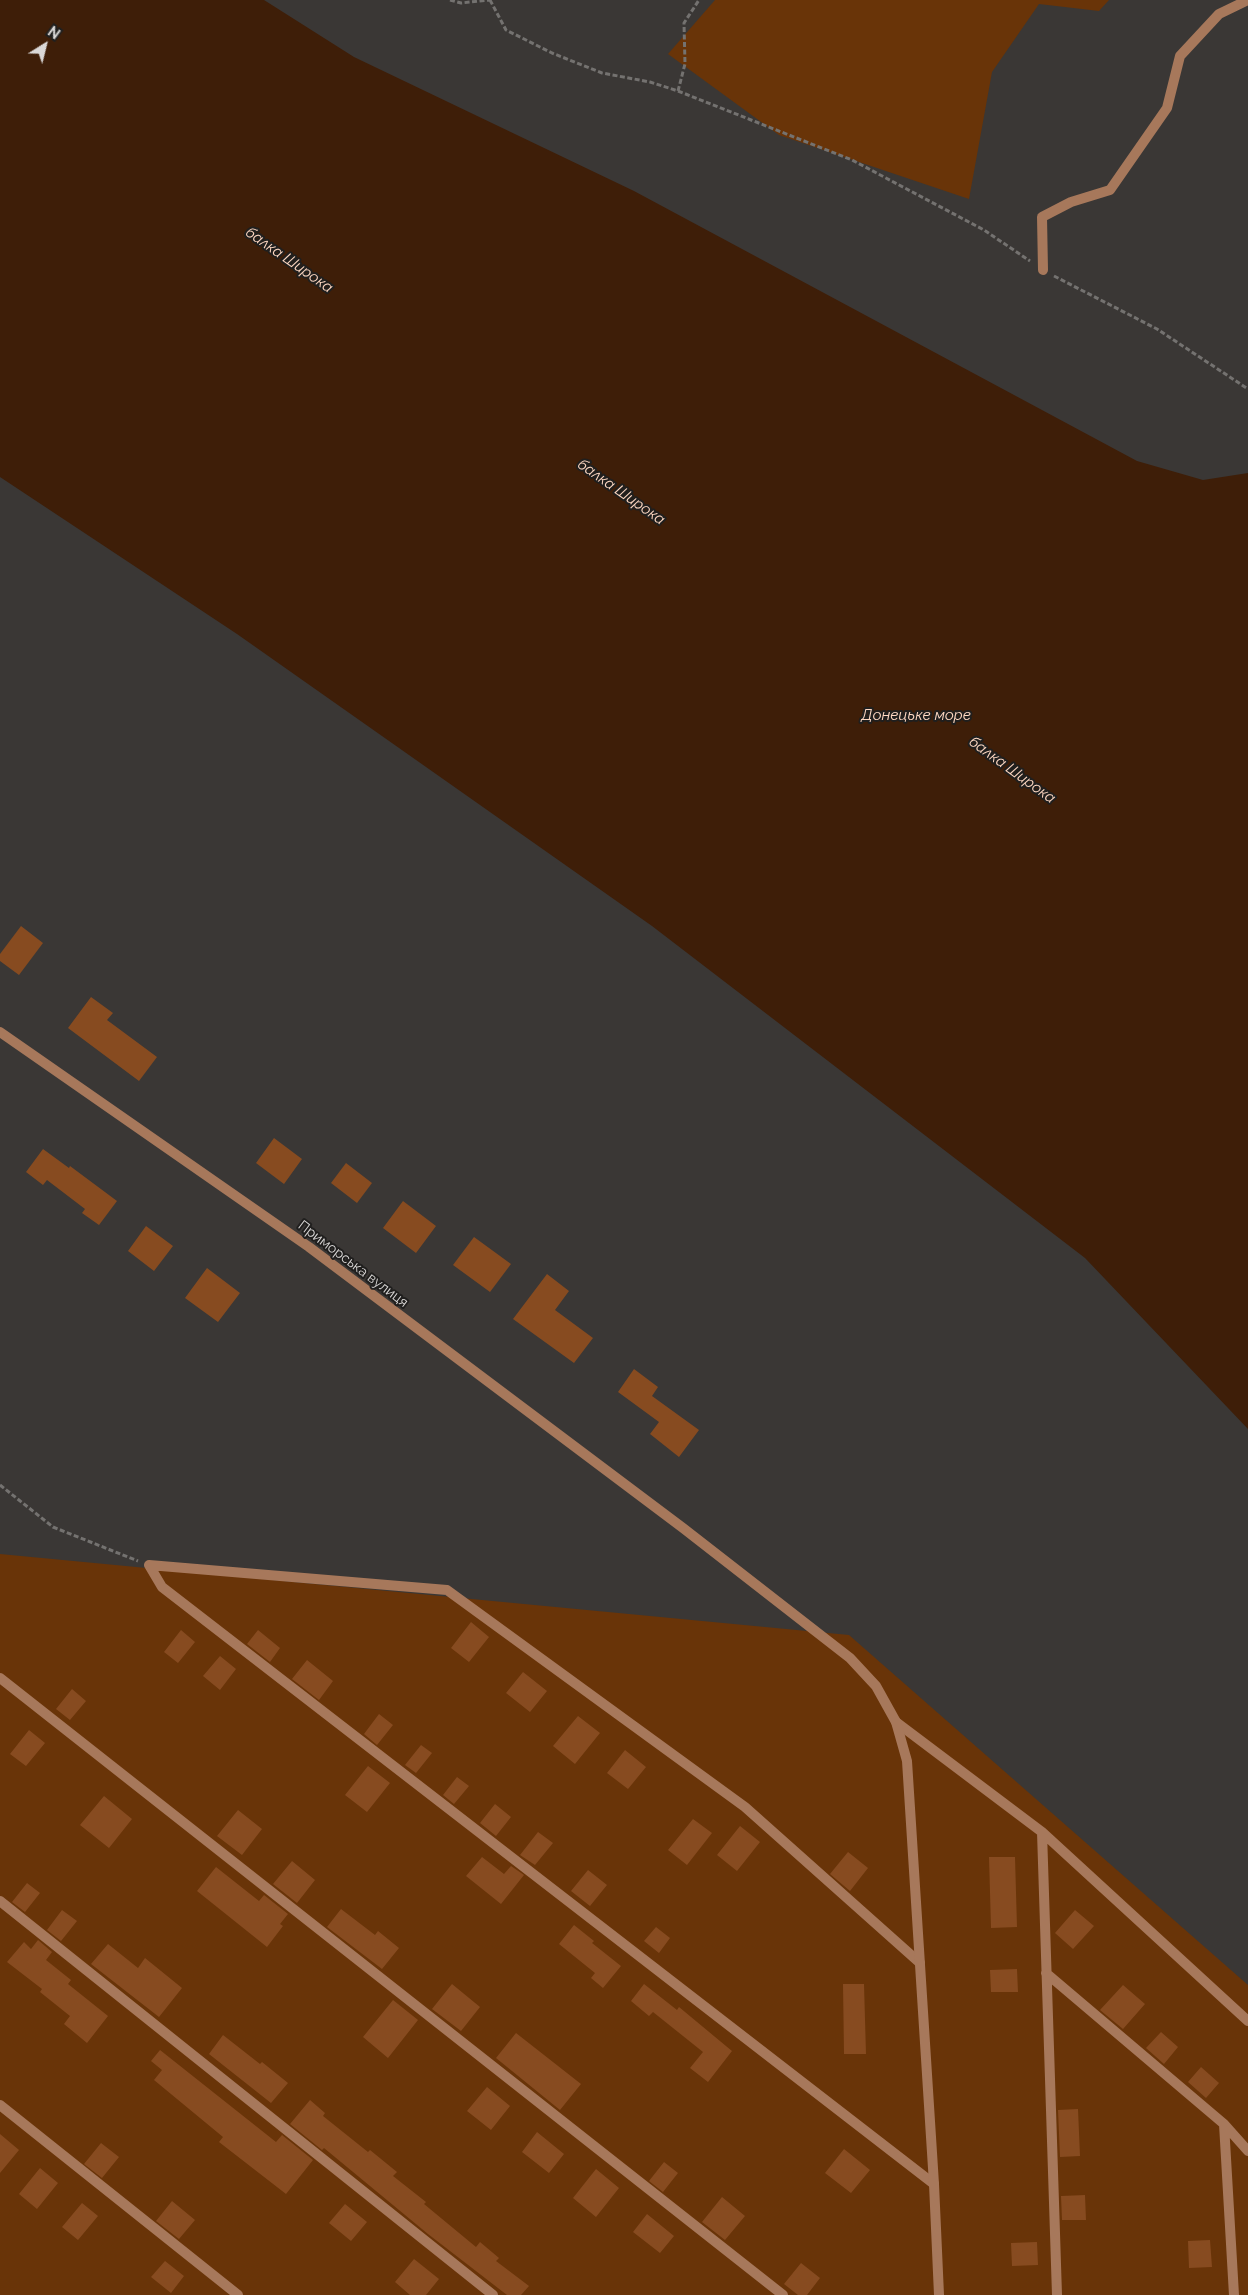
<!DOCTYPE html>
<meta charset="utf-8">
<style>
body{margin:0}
#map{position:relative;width:1248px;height:2295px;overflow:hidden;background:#3a3735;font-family:Raleway,sans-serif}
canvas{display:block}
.north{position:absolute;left:20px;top:20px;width:50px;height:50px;-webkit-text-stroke:4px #201f1e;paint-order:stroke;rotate:36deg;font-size:14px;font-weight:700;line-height:20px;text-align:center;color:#dad8d7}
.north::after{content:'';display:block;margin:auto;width:18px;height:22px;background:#dad8d7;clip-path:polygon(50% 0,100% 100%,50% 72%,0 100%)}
</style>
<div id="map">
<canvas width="1248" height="2295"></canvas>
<div class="north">N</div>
</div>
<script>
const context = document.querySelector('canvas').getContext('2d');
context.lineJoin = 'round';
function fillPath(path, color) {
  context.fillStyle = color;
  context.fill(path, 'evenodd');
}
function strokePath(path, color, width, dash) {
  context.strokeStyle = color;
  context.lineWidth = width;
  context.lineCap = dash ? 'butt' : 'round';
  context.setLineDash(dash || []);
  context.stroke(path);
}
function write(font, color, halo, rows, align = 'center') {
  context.font = font + ' Raleway,sans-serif';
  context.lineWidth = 4;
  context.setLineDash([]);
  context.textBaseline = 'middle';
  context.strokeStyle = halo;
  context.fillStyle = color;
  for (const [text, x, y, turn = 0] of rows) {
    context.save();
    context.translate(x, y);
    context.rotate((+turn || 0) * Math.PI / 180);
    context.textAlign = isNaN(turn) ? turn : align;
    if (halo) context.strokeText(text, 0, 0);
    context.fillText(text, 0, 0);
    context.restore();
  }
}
fillPath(new Path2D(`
 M715,0H1109L1099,11L1039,4L992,72L969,199L779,135L668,54Z
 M0,1554L849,1635L1248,1985V2295H0Z`), '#693408');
fillPath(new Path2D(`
 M0,0H264L354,57L634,191L1137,461L1203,480L1248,473V1429L1085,1258L652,926L237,634L0,477Z`), '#3e1e08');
fillPath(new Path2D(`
 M21,926L43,943L19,975L0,961V954Z
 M91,997L113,1013L107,1020L157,1057L139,1081L68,1028Z
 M274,1138L302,1159L284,1184L256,1163Z
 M43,1149L69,1168L70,1166L117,1201L99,1225L82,1213L85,1209L47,1180L43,1185L26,1172Z
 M346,1163L372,1183L357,1203L331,1183Z
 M403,1201L436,1226L416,1253L383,1228Z
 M146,1226L173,1246L154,1271L128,1251Z
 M474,1237L511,1264L490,1292L453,1265Z
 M207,1268L240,1293L218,1322L185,1298Z
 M547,1274L569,1291L555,1310L593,1338L574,1363L513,1319Z
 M634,1369L658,1387L652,1396L699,1430L679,1457L650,1434L659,1422L618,1392Z
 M471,1622L489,1637L469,1662L451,1648Z
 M181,1630L195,1642L178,1663L164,1652Z
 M258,1630L280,1648L270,1662L247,1644Z
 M220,1656L236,1669L220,1690L203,1676Z
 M307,1660L333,1681L319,1700L292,1679Z
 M523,1672L547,1691L530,1712L506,1693Z
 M72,1689L86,1701L70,1720L56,1709Z
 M379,1714L393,1725L377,1745L364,1734Z
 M578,1716L600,1733L575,1764L553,1746Z
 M29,1730L45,1743L26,1766L10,1754Z
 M421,1745L432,1753L416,1773L405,1765Z
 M625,1750L646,1767L628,1789L607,1773Z
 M368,1766L390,1783L367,1812L345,1795Z
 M457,1777L469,1786L454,1804L443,1795Z
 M104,1796L132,1819L109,1848L80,1825Z
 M495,1804L511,1817L496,1836L480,1823Z
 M238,1810L262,1829L242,1855L217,1836Z
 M693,1819L712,1833L687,1865L668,1850Z
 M740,1826L760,1842L737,1871L717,1855Z
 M538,1832L553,1843L535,1865L520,1855Z
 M848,1852L868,1868L850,1891L830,1874Z
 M482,1857L504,1874L511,1866L524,1875L501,1904L466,1876Z
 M989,1857H1015L1017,1927L991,1928Z
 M292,1861L315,1880L297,1903L273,1884Z
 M216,1867L259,1901L264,1895L288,1914L280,1924L283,1926L267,1947L197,1891Z
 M588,1870L607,1885L590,1906L571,1891Z
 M27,1883L40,1893L25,1912L12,1902Z
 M341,1909L375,1935L378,1931L399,1948L382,1969L327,1927Z
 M62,1910L77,1921L61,1941L47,1930Z
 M1075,1910L1094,1926L1073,1949L1055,1933Z
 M574,1925L594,1941L592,1943L621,1966L603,1988L591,1978L595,1973L559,1944Z
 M656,1927L670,1938L659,1953L644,1941Z
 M38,1940L52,1952L46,1960L71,1980L68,1984L108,2016L87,2043L64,2024L70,2016L40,1992L42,1989L7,1962L24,1942L31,1949Z
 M108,1944L138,1968L145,1958L182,1988L159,2017L91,1964Z
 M1017,1969L1018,1992H991L990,1970Z
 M452,1984L480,2007L461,2031L432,2009Z
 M644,1984L677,2010L679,2007L732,2051L708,2082L690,2068L703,2052L653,2012L649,2016L631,2001Z
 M843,1984H864L866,2054H844Z
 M1123,1985L1145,2004L1123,2029L1100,2010Z
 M393,2000L418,2020L388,2058L363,2037Z
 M1161,2032L1178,2047L1164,2064L1146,2048Z
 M516,2033L581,2084L560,2110L496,2058Z
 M223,2035L260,2064L262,2062L288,2083L271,2103L209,2054Z
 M160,2050L276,2142L282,2135L313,2160L286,2194L219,2142L223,2137L154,2080L162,2070L151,2061Z
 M1201,2067L1219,2083L1206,2098L1188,2082Z
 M487,2087L510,2106L491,2130L467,2111Z
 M310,2100L325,2113L323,2116L368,2152L370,2150L397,2172L393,2176L426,2202L424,2204L476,2247L480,2242L499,2258L496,2261L529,2286L521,2295H507L428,2234L324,2148L322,2150L290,2124Z
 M1078,2109L1080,2156L1060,2157L1058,2110Z
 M537,2132L564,2154L549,2173L522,2152Z
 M0,2134L19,2150L0,2173Z
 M101,2143L119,2157L102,2178L84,2164Z
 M844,2149L870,2170L851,2193L825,2173Z
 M664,2162L678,2173L663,2192L649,2181Z
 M40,2168L58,2183L37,2209L19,2194Z
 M596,2169L619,2188L596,2217L573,2198Z
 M1085,2195L1086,2220H1062L1061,2196Z
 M722,2197L745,2216L725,2240L702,2222Z
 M172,2201L195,2220L179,2239L156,2221Z
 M82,2203L98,2216L78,2240L62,2227Z
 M345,2204L367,2222L351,2241L329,2223Z
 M647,2214L674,2236L660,2253L633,2232Z
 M1210,2240L1212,2267L1189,2268L1188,2241Z
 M1037,2242L1038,2265L1012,2266L1011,2243Z
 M414,2259L439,2279L426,2295H410L395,2282Z
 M165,2261L184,2276L171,2293L151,2277Z
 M801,2263L820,2278L807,2295H798L784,2284Z`), '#874b20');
strokePath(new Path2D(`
 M450,0L461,3L490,0
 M490,0L506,30L552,53L602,73L650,82L678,91L685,64L684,23L699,0
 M678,91L852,160L984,230L1030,261
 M1054,276L1157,329L1248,389
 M0,1485L53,1527L138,1561`), '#747270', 3, [5, 2.5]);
strokePath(new Path2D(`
 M1043,270L1042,217L1071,202L1110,190L1167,108L1180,56L1219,14L1248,0
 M149,1565L162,1587L934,2184
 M149,1565L447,1590L745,1807L920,1963
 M896,1722L1042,1832L1248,2021
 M1042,1832L1057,2295
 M0,1901L493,2295
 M1046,1973L1224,2124L1248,2151
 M0,2105L238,2295
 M1224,2124L1234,2295`), '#a7785b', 10);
strokePath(new Path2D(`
 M0,1032L309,1247L683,1528L850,1658L876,1686L896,1722L907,1761L934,2184L939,2295
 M0,1678L783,2295`), '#a7785b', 10);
write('14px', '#dad8d7', '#201f1e', [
 ["Приморська вулиця",353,1264,37]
]);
write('italic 15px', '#ffd9c3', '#201f1e', [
 ["балка Широка",289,260,35],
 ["балка Широка",621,492,35],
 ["Донецьке море",916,715],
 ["балка Широка",1012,770,36]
]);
</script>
